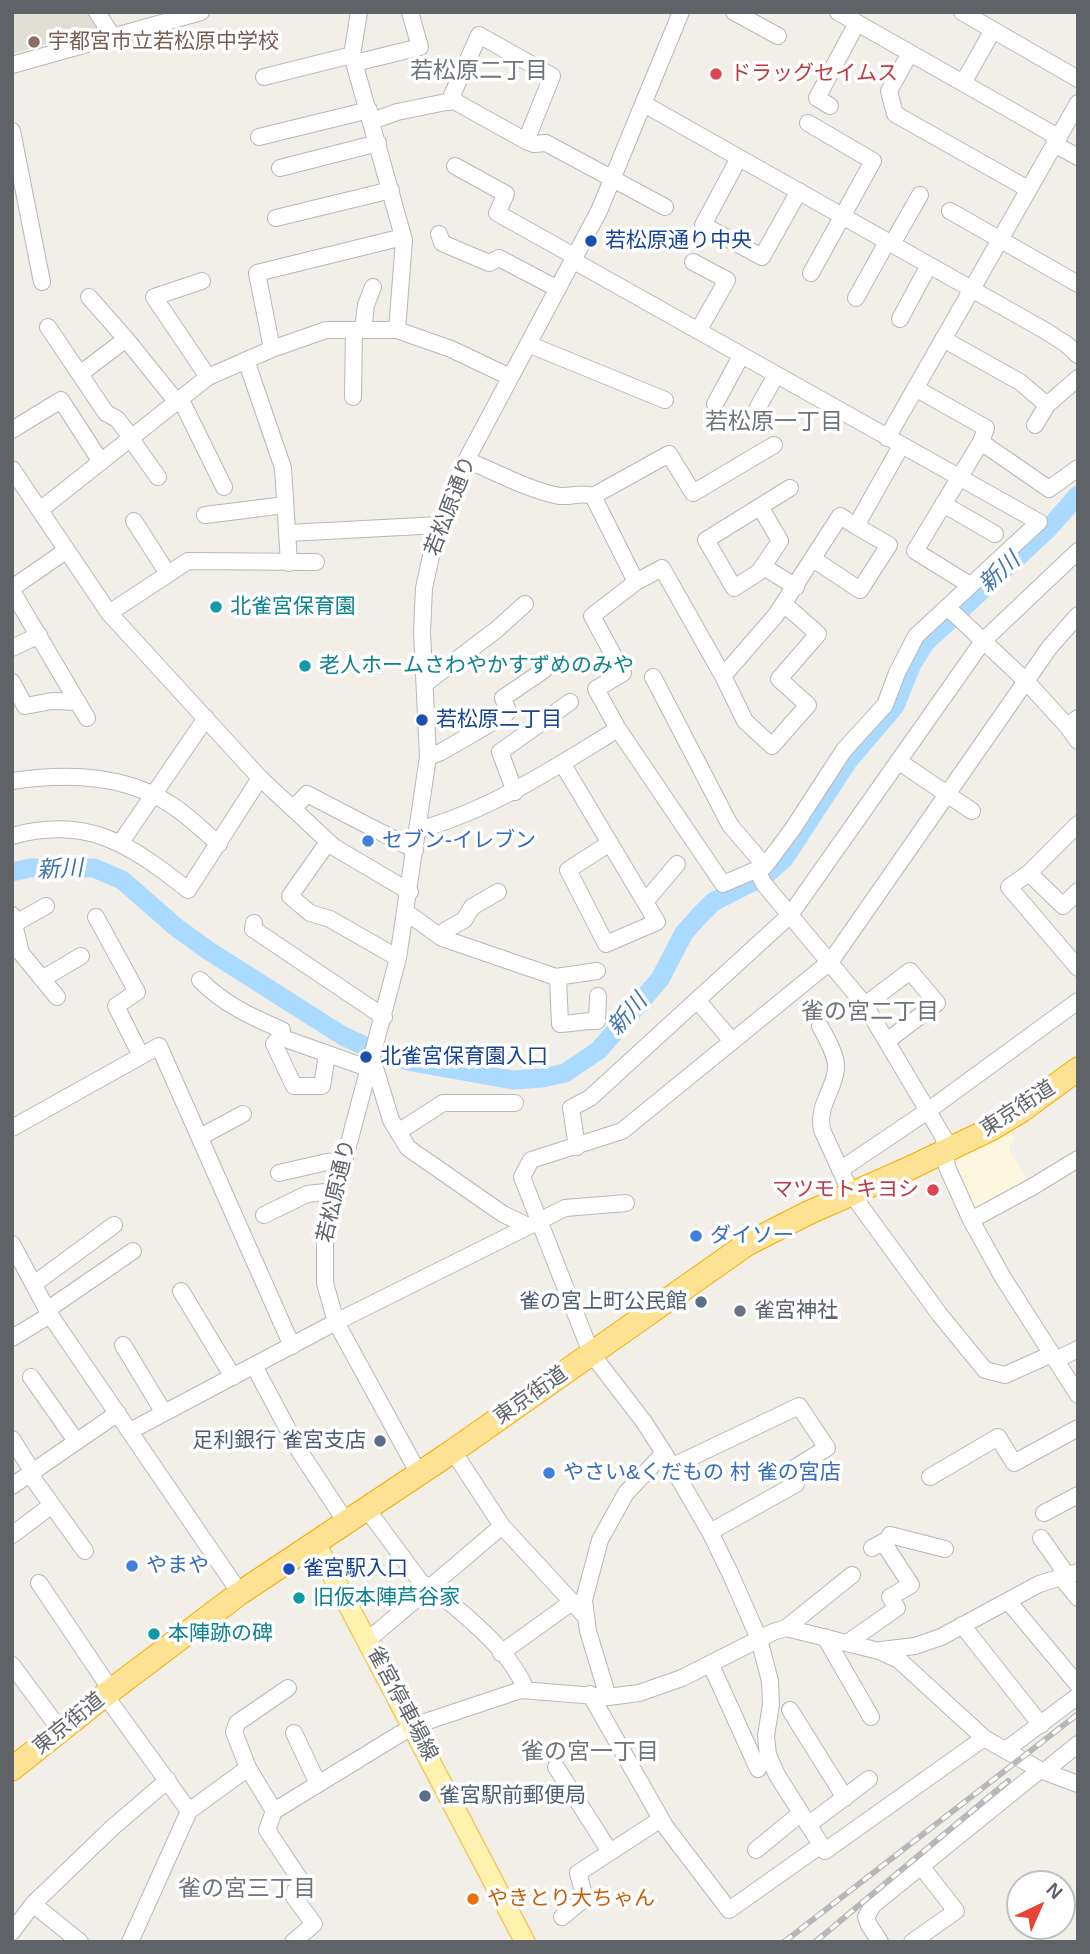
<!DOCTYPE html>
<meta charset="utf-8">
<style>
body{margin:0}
#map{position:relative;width:1090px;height:1954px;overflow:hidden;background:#f1efe8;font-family:Helvetica,sans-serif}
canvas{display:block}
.frame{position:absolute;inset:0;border:14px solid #5f6368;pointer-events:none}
.north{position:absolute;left:1006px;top:1870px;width:70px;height:70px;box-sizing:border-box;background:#fff;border:2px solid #bfc1c3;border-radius:50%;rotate:44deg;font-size:19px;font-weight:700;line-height:28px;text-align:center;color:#5f6368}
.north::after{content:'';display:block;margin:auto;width:24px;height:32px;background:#ea4335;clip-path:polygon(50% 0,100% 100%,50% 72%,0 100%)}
</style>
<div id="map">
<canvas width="1090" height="1954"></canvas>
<div class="frame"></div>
<div class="north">N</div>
</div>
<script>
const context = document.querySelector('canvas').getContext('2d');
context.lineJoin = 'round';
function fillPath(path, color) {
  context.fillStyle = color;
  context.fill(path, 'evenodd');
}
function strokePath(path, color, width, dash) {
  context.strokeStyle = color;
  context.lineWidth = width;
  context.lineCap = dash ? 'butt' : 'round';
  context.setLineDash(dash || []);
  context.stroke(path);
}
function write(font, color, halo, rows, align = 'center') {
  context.font = font + ' Helvetica,"Noto Sans JP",sans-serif';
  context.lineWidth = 7;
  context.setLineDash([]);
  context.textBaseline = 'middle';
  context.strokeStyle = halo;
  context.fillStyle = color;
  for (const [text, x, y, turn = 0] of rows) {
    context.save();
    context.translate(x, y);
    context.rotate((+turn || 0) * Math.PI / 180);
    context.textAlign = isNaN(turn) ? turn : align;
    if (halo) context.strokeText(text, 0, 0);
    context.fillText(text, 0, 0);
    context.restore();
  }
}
fillPath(new Path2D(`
 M1007,1129L1015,1139L1009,1146L1010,1152L1030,1183L974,1214L950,1157Z`), '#fef7e0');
fillPath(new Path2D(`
 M12,12H88L99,29L12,54Z`), '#e1ded6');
strokePath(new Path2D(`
 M12,872L30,868H94L122,880L177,928L209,951L343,1036L380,1053L412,1062L513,1080L542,1078L565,1073L599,1050L660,979L684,933L699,916L713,902L766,875L784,859L848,761L895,706L912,664L926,642L1048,529L1078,495`), '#aadaff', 19);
const minor = new Path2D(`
 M97,12L113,37
 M359,12L352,55L404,240L397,330
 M734,12L778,36
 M838,12L1058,137
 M962,12L1078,79
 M910,53L889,91L895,114L1028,189
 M355,63L420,47L410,12
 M12,65L201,12
 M264,77L352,55
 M963,83L993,30
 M449,102L479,35L552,76L526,141
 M644,104L1044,330L1066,344L1078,355
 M830,106L817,98L857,23
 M372,121L397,112L451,101L456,102L526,141L534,144L546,143L665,207
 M808,123L873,161L811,273
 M12,131L42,282
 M259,137L369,110
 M1054,144L1078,157
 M739,158L703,225L762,257L799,191
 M455,166L506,194L497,213L576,257
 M280,168L378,143
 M950,211L1078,284
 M276,218L391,190
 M439,234L442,243L489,263L499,258L558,289
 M892,244L920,195
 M693,262L727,280L698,331
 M202,281L154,297L208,377
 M89,297L126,339L176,401
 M856,298L887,242
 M900,319L929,265
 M48,327L106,413L117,419L131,437
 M363,330L366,305L373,287
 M943,339L1020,382L1047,405
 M528,344L665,400
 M272,349L257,273L403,237
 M246,360L283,468L289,563
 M80,374L126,339
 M915,388L986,428L981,442L915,551L970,585
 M353,397L354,330
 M180,398L224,487
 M715,404L741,356
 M757,409L776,375
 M1035,425L1047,405L1078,378
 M12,430L61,400L101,462
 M130,438L158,477
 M887,438L1078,103
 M981,442L1049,489L1078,468
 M467,460C493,471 533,492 560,496C572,497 581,492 593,496L669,454L693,493L774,445
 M12,469L109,613L260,778L334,847L410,892
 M593,496L636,582
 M943,504L995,534
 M761,508L780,541L759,572L734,588L706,540L790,488
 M40,510L208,377L272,349L326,330H397L451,349L510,377
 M205,515L285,505
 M134,521L168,574
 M288,533L440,525
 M813,559L860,590L889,545L856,526
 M764,567L796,587
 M12,588L67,550
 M12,591L87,718
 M784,604L818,634L779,679L808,705L772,746L745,721L723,676L776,615L840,516L856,526L901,446
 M947,607L1026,681L1067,726L1078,718
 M109,613L188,561L316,562
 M12,648L39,635
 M653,677L730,825L765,866
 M12,682L25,706L52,701L78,702
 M426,683L496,630L525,604
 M1067,726L1078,741
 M618,729L596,689L623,673L592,616L636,582L662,568L723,676
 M428,757L441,752L505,715L508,711L503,698L544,670
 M898,761L972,811
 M562,763C594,816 625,869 657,922L606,944L568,870L610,843
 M12,781C68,773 125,774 173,806C190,817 204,832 219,844
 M515,792L500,752L570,702
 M293,809L307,794L415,850
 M1078,824L1029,873L1009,887L1078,968
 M418,830C491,810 554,768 618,729L723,884L765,866L792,830L844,750L885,705L897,673L916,636L1039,522L574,261
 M12,836C88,815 131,845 188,890L260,778
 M121,842L206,718
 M328,842L290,896L310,913L330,919L398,958
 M757,870L764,884L865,1005L944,1138L947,1167L971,1220L1002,1276L1078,1395
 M1029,873L1063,906L1078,891
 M645,902L677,864
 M406,912L442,938L556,977L597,971
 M12,915L21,953L57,997
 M96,917L137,992L116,1006L141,1056
 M254,923L253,929L384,1017
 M14,924L46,906
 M447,939L446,930L464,920L472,907L498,892
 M558,977L560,1024C573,1024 583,1020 597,1021L598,996
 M42,979L81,956
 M200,980C223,1004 252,1017 282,1030L280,1037L376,1071L391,1120L408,1148L503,1214L528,1226
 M697,1000L732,1041
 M865,1005L910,971L937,1003L887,1041
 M820,1026C826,1038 837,1055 836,1069C834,1091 817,1105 822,1130L851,1193L940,1315L985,1370L1005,1375L1052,1354
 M280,1037L274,1044L294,1086H322L327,1055
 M12,1128L159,1046L292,1346
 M398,1132L443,1103H515
 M200,1137L243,1114
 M577,1147L571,1108L590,1098L790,915L983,641L1078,551
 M840,1170L929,1110L1078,1001
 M279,1173L327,1162L343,1161
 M264,1215L307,1194L335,1191
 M971,1220L1032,1187L1078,1159
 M12,1244L50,1315L240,1593
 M34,1284L114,1225
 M181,1291L233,1377
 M47,1310L133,1251
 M12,1338L50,1315
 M123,1345L164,1413
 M1056,1360L1078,1349
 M254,1366L300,1452L346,1522
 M31,1377L76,1441
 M130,1431L336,1322L565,1208L626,1203
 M12,1439L32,1471L34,1480L85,1551
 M453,1451L502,1526L585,1616
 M671,1467L799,1406L827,1448L788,1472L796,1484L710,1532
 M419,1474L336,1322L325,1283V1233L398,958L428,757L422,632L424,588L433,547L460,472L599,211L681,12
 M930,1477L998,1437L1014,1463L1078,1428
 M12,1486L118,1413
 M366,1508L426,1589
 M1044,1513L1078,1495
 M12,1535L52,1505
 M1041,1538L1067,1575
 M872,1548L887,1540L890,1535L945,1549
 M1061,1577L1078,1598
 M39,1583L111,1690
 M430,1585C464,1616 509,1647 526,1690
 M1008,1601L1078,1685
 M962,1625L1041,1725
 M786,1628L852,1575
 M825,1637L871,1717
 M368,1640L502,1526
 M847,1643L897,1608L890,1597L911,1585L883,1542
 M881,1650L915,1646L941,1637L1039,1584L1078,1572
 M501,1653L572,1602
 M12,1665L61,1731
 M711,1665L758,1769
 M590,1694L665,1826L729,1910L821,1845
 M105,1695L189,1811
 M608,1697L588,1631L584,1600L600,1540L626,1493L664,1453
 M790,1710L845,1798
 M294,1733L318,1784
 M984,1738L825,1851L777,1775L768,1755L766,1736L771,1704L770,1681L759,1639L730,1573L710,1532L664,1453L644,1422L591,1353L522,1177L531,1160L622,1131L831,961L1026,681L1049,648L1078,615
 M1007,1749L1078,1696
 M556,1767L610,1852
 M248,1768L234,1732L237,1723L288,1688
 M1045,1771L1078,1744
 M274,1811L267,1830L303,1884L295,1891L294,1897L314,1924L293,1942
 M808,1825L869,1779
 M756,1850L801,1813
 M33,1904L80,1942
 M562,1917L585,1898L578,1873L661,1819
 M12,1932L33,1904L113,1827L168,1780
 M130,1942L189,1811L248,1768L274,1811L413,1726L521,1690L608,1697L639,1693L682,1678L773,1632L786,1628L879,1651L899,1660L984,1738L1040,1770L1078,1784
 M880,1942L869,1925L866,1917L873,1905L1040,1770
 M912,1942L956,1911L921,1866`);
const major = new Path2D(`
 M315,1542L525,1942`);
const highway = new Path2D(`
 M12,1769L105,1695L240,1593L453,1451L747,1244L808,1213L910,1168L991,1129L1021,1111L1078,1069`);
strokePath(minor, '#b5b8bc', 18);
strokePath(major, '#f2c960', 22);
strokePath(highway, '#f9ab00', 25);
strokePath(minor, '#fff', 16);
strokePath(major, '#fff2af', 19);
strokePath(highway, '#fde293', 23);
const rail = new Path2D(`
 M784,1942L1078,1714
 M815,1942L1008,1781`);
strokePath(rail, '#b6b7b8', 6);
strokePath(rail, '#fff', 3.5, [10]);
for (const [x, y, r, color] of [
 [34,42,7,"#8d6e63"],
 [716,74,7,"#e0444e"],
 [591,241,7,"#1a4fb4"],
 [216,607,7,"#0f9aa8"],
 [305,666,7,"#0f9aa8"],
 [422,720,7,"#1a4fb4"],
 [368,841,7,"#3f7fe0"],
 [366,1057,7,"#1a4fb4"],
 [933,1190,7,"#e0444e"],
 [696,1236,7,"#3f7fe0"],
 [701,1302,7,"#5c6f8a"],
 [740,1311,7,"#6b7280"],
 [380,1441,7,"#5c6f8a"],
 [549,1473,7,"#3f7fe0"],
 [132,1566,7,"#3f7fe0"],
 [289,1569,7,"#1a4fb4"],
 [299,1598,7,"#0f9aa8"],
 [154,1634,7,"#0f9aa8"],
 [425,1796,7,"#5c6f8a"],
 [473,1899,7,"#e8710a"]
]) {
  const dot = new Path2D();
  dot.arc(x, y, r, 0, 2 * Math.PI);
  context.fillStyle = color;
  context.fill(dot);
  strokePath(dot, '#fff', 2.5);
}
write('21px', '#785e54', '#fff', [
 ["宇都宮市立若松原中学校",48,42]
], 'left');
write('21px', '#be3a42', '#fff', [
 ["ドラッグセイムス",730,74],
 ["マツモトキヨシ",919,1190,"right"]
], 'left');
write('21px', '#164399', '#fff', [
 ["若松原通り中央",605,241],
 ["若松原二丁目",436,720],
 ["北雀宮保育園入口",380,1057],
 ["雀宮駅入口",303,1569]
], 'left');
write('21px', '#5f6368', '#fff', [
 ["若松原通り",451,506,-69],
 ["東京街道",1018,1109,-33],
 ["若松原通り",337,1191,-77],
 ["東京街道",531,1396,-35],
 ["雀宮停車場線",402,1704,62],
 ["東京街道",69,1724,-39]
]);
write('21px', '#0d838f', '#fff', [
 ["北雀宮保育園",230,607],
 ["老人ホームさわやかすずめのみや",319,666],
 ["旧仮本陣芦谷家",313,1598],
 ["本陣跡の碑",168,1634]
], 'left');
write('21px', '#366cbe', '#fff', [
 ["セブン-イレブン",382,841],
 ["ダイソー",710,1236],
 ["やさい&くだもの 村 雀の宮店",563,1473],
 ["やまや",146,1566]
], 'left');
write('21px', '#4e5e75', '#fff', [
 ["雀の宮上町公民館",687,1302],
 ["足利銀行 雀宮支店",366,1441],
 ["雀宮駅前郵便局",439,1796,"left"]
], 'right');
write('21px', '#5b616d', '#fff', [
 ["雀宮神社",754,1311]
], 'left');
write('21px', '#c56008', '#fff', [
 ["やきとり大ちゃん",487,1899]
], 'left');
write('23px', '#70757a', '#fff', [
 ["若松原二丁目",479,72],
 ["若松原一丁目",774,423],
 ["雀の宮二丁目",870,1013],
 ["雀の宮一丁目",590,1753],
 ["雀の宮三丁目",247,1890]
]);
write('italic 23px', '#4174aa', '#fff', [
 ["新川",1000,573,-43],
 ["新川",60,870,-3],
 ["新川",628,1015,-49]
]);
</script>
